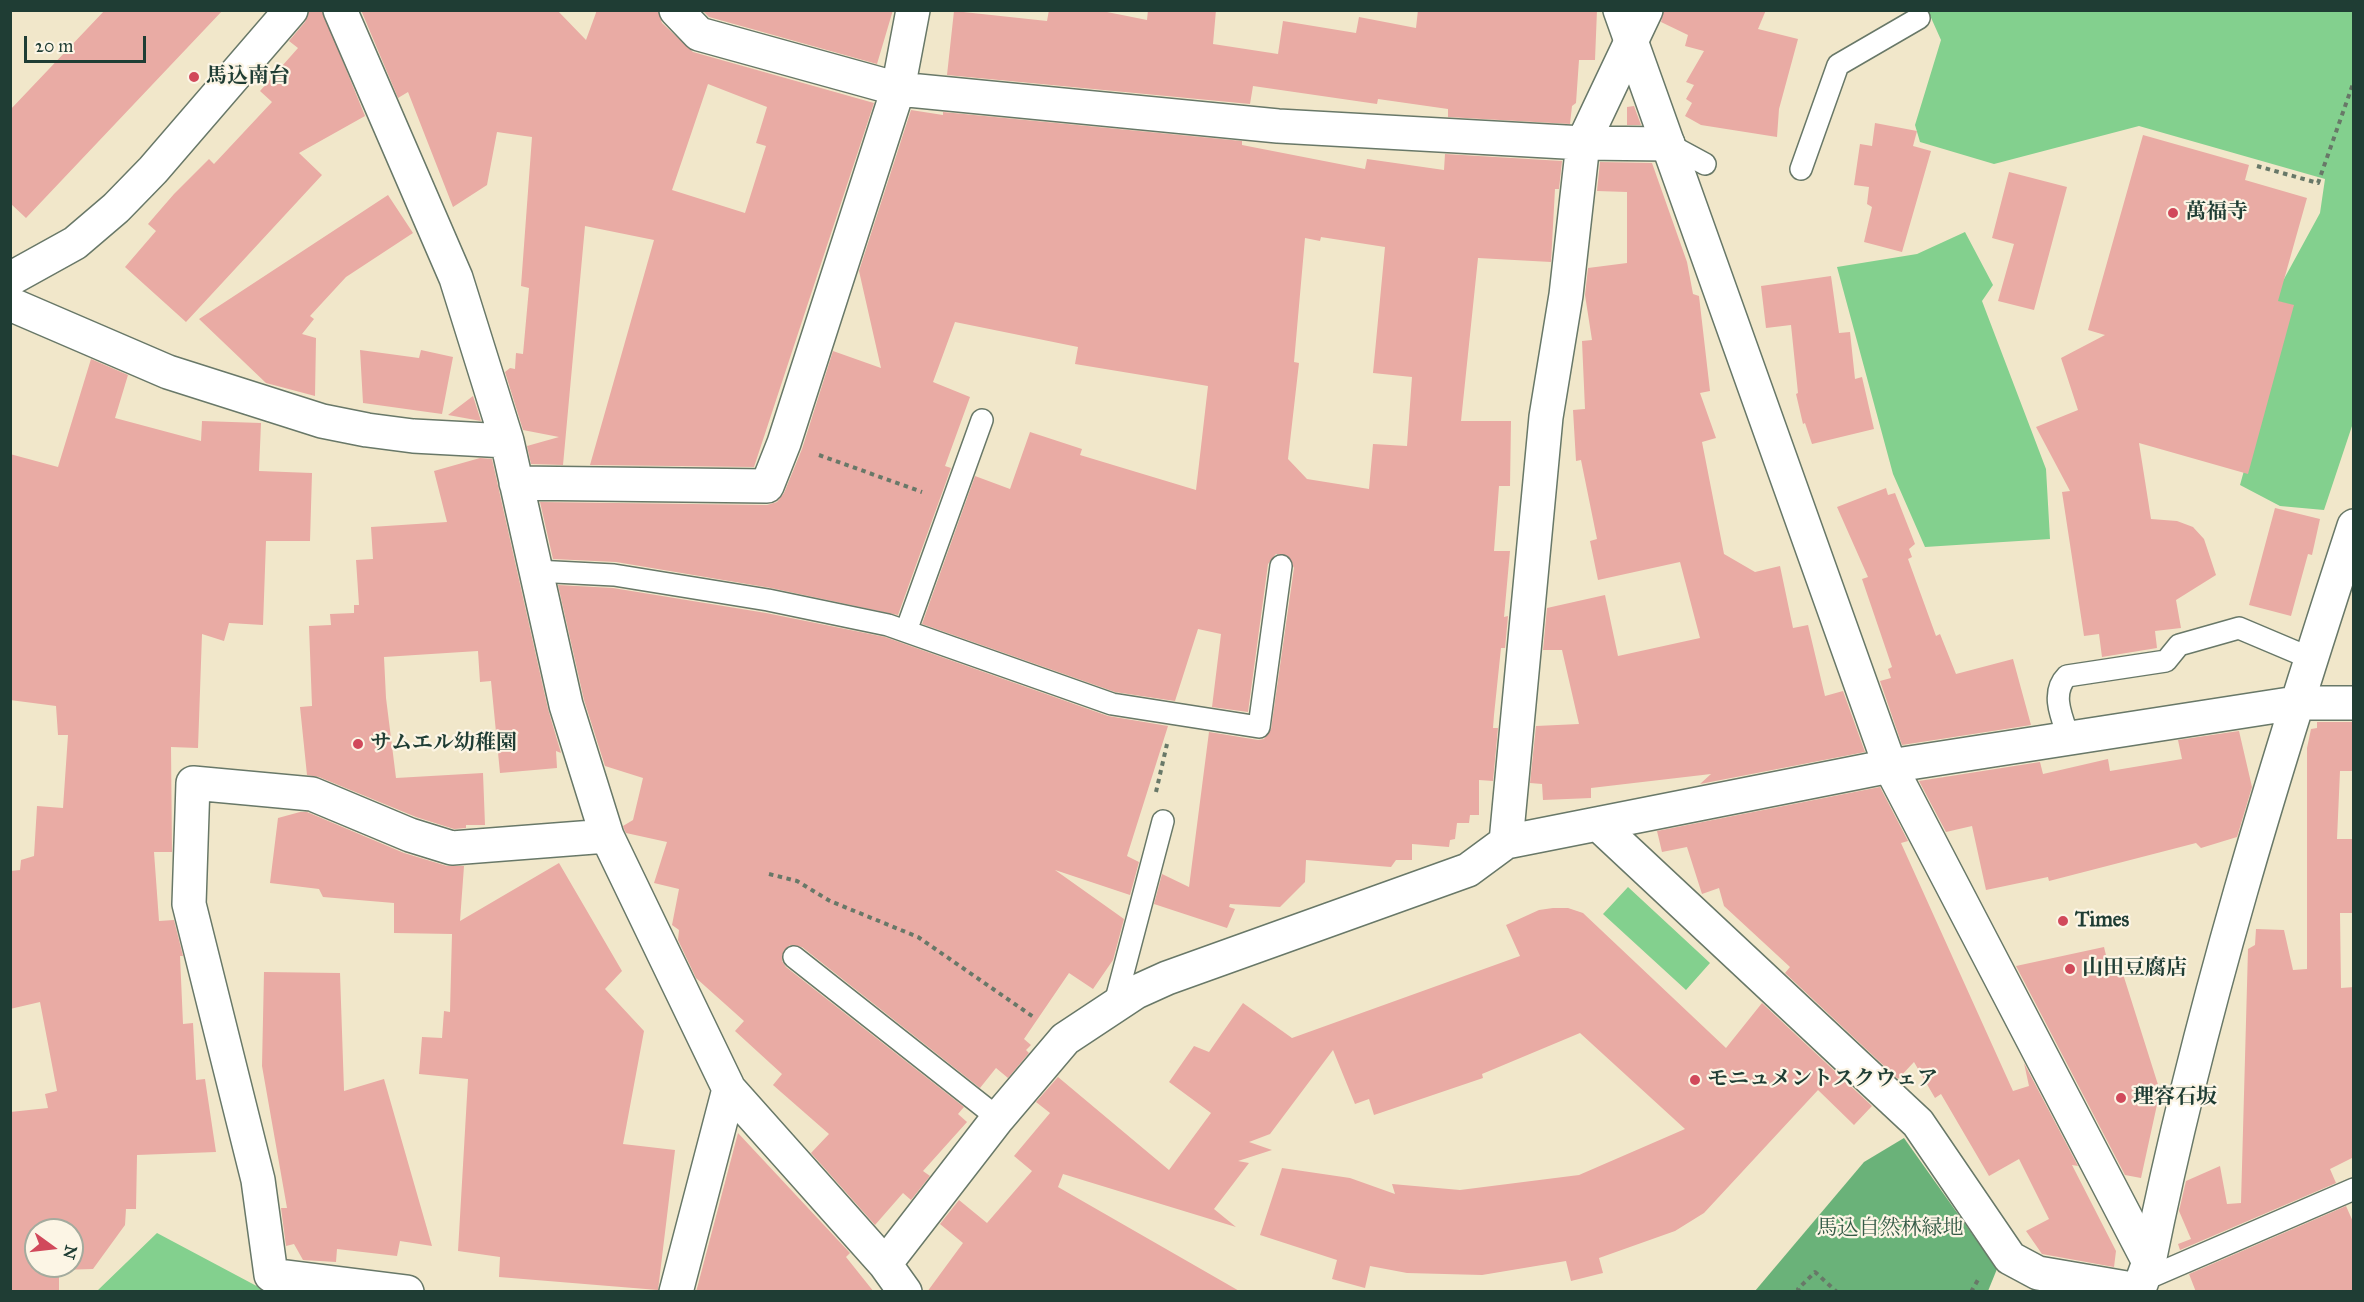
<!DOCTYPE html>
<meta charset="utf-8">
<style>
body{margin:0}
#map{position:relative;width:2364px;height:1302px;overflow:hidden;background:#f1e7ca;font-family:"IM FELL Great Primer",serif}
canvas{display:block}
.frame{position:absolute;inset:0;border:12px solid #1f3d34;pointer-events:none}
.north{position:absolute;left:24px;top:1218px;width:60px;height:60px;box-sizing:border-box;background:#fcf5e5;border:2px solid #a4ab9e;border-radius:50%;rotate:105deg;font-size:16px;font-weight:700;line-height:24px;text-align:center;color:#1f3d34}
.north::after{content:'';display:block;margin:auto;width:21px;height:27px;background:#d1495b;clip-path:polygon(50% 0,100% 100%,50% 72%,0 100%)}
.scale{position:absolute;left:24px;top:36px;width:122px;height:27px;box-sizing:border-box;border:3px solid #1f3d34;border-top:0;padding-left:8px;font-size:18px;line-height:21px;white-space:nowrap;color:#1f3d34;-webkit-text-stroke:4px #fcf5e5;paint-order:stroke}
</style>
<div id="map">
<canvas width="2364" height="1302"></canvas>
<div class="frame"></div>
<div class="north">N</div>
<div class="scale">20 m</div>
</div>
<script>
const context = document.querySelector('canvas').getContext('2d');
context.lineJoin = 'round';
function fillPath(path, color) {
  context.fillStyle = color;
  context.fill(path, 'evenodd');
}
function strokePath(path, color, width, dash) {
  context.strokeStyle = color;
  context.lineWidth = width;
  context.lineCap = dash ? 'butt' : 'round';
  context.setLineDash(dash || []);
  context.stroke(path);
}
function write(font, color, halo, rows, align = 'center') {
  context.font = font + ' "IM FELL Great Primer","Noto Serif JP",serif';
  context.lineWidth = 4.5;
  context.setLineDash([]);
  context.textBaseline = 'middle';
  context.strokeStyle = halo;
  context.fillStyle = color;
  for (const [text, x, y, turn = 0] of rows) {
    context.save();
    context.translate(x, y);
    context.rotate((+turn || 0) * Math.PI / 180);
    context.textAlign = isNaN(turn) ? turn : align;
    if (halo) context.strokeText(text, 0, 0);
    context.fillText(text, 0, 0);
    context.restore();
  }
}
fillPath(new Path2D(`
 M1928,11H2353V423L2324,510L2280,506L2240,485L2289,309L2272,301L2320,213L2325,179L2139,126L1994,164L1920,142L1915,125L1941,40Z
 M1965,232L1993,285L1982,301L2046,469L2050,539L1925,547L1893,474L1837,267L1917,254Z
 M1628,887L1710,963L1686,990L1603,914Z
 M157,1233L266,1291H97Z`), '#83d08e');
fillPath(new Path2D(`
 M1904,1138L1997,1269L1988,1291H1755L1864,1162Z`), '#6ab279');
fillPath(new Path2D(`
 M105,10H223L26,218L10,203V110Z
 M309,10H322L365,116L299,153L322,175L186,322L125,267L156,231L148,224L174,194L209,159L214,164L272,102L260,91L298,48L289,41L305,22Z
 M361,10H557L586,40L597,10H658L662,23L693,52L874,103L754,467L590,465L654,240L585,226L563,465L531,464L527,446L559,437L523,430L505,372L510,368L515,369L516,353L523,354L529,288L521,286L532,137L497,132L487,185L453,207L408,92L398,98ZM708,84L767,107L756,143L766,146L745,213L672,190Z
 M702,10H893L877,64L709,17Z
 M1049,10H1097L1147,20L1148,10H1216L1213,44L1278,54L1283,21L1356,33L1359,17L1416,28L1418,10H1597L1595,60H1579L1576,103L1572,106L1570,124L1448,117V109L1378,99L1377,104L1253,86L1250,104L947,75L954,11L1047,21Z
 M1664,10H1766L1758,29L1798,39L1779,109L1777,137L1701,125L1685,116L1692,103L1686,99L1694,85L1686,82L1704,51L1685,46L1688,35L1661,22Z
 M1634,106L1641,125H1627V107Z
 M911,110L943,115V112L1242,141V145L1365,169L1367,159L1444,170L1445,154L1562,161L1559,189H1555L1551,262L1478,258L1461,421H1511L1510,486H1499L1494,551H1510L1504,617L1508,616L1505,648H1501L1494,715L1493,728H1498L1493,781L1479,780V815H1470L1469,823H1457L1455,839L1450,840L1449,847L1412,844V860H1396L1391,867L1306,860L1305,882L1280,907L1230,904L1229,907L1235,909L1227,928L1154,904L1162,874L1189,887L1209,732L1258,740L1264,739L1271,729L1294,568L1288,556L1276,554L1268,564L1248,712L1212,707L1221,634L1198,629L1175,701L1115,692L922,624L975,476L1010,489L1030,432L1082,449L1080,455L1196,490L1208,386L1075,364L1078,347L955,322L933,382L970,397L945,466L951,468L898,615L771,588L616,562L553,559L540,502L767,505L777,502L784,493L802,449L833,351L881,368L859,271ZM1321,237L1385,247L1373,373L1412,377L1407,446L1373,444L1369,489L1307,479L1288,459L1299,363L1294,362L1305,238L1320,241Z
 M1875,123L1917,131L1913,146L1931,151L1902,252L1864,242L1872,207L1867,204L1869,187L1854,185L1860,144L1872,146Z
 M2143,135L2249,165L2245,180L2307,198L2278,301L2294,305L2248,474L2139,443L2151,519L2177,521L2193,527L2204,539L2216,575L2176,600L2181,628L2155,631L2157,648L2102,657L2099,634L2084,636L2062,492L2070,491L2036,427L2078,410L2061,358L2105,335L2088,330Z
 M1600,162L1652,163L1687,262L1693,294L1699,296L1710,391L1700,393L1716,438L1702,442L1724,554L1755,572L1780,566L1793,628L1808,625L1825,696L1843,691L1865,752L1700,784L1711,774L1591,788V798L1543,800L1542,784L1530,783L1536,726L1579,724L1562,650H1543L1547,608L1605,595L1618,656L1700,638L1680,562L1598,580L1590,541L1597,539L1581,460L1576,461L1573,410L1585,409L1582,341L1592,340L1585,295L1588,268L1627,263V192L1597,191Z
 M2009,172L2067,187L2034,310L1998,301L2014,244L1992,238Z
 M388,195L413,233L346,277L310,316L314,319L302,334L316,338L315,396L266,383L199,319Z
 M1831,276L1839,333L1850,332L1855,379L1862,377L1874,429L1812,444L1805,423L1803,424L1796,394L1798,393L1791,325L1766,328L1761,286Z
 M360,350L419,358L421,350L453,357L442,414L363,403Z
 M91,359L128,375L115,418L201,441L202,421L261,423L259,471L312,473L310,541H266L263,625L229,623L224,641L202,634L198,748L171,747L172,852H154L159,921L174,920L183,956H180L183,1024L193,1023L196,1080L205,1079L216,1152L137,1155L136,1209H126L125,1225L93,1269L59,1270V1292H10V1112L48,1108L45,1094L57,1091L40,1002L10,1009V871L20,870L21,860L34,856L37,806L63,808L68,735H58L56,706L10,700V454L58,467ZM36,1230H72V1266H36Z
 M473,396L481,421L448,415Z
 M480,458L492,459L548,709L561,753L556,751L557,768L500,773L491,681L480,682L478,651L384,657L386,698L396,778L483,773L485,825H466V828L454,829L416,817L319,777L307,775L300,707L312,706L309,626L331,625L330,614L354,613V605H359L356,560L373,559L371,527L447,522L434,471Z
 M1886,488L1888,495L1895,493L1915,544L1909,549L1912,557L1908,559L1936,636L1940,634L1956,674L2013,659L2031,725L1902,745L1880,681L1891,678L1888,669L1892,667L1862,579L1868,577L1837,507Z
 M2275,508L2320,519L2312,555L2308,554L2291,616L2249,605Z
 M558,585L613,588L766,613L885,637L1108,716L1168,726L1127,856L1139,862L1130,895L1055,870L1124,919L1113,960L1093,989L1069,973L1024,1039L1031,1045L1026,1050L1029,1053L1008,1078L996,1068L980,1088L802,947L790,945L784,950L782,961L786,967L964,1107L958,1114L967,1122L923,1171L930,1176L911,1200L903,1193L875,1225L811,1153L829,1134L773,1085L782,1074L735,1031L744,1021L696,978L678,940L679,930L672,925L679,889L654,883L667,842L626,833L624,829L623,826L633,820L643,778L605,766L584,700Z
 M2317,722H2354V771H2340L2337,839H2354V913H2340L2341,988L2354,987V1157L2330,1169L2336,1183L2180,1250L2178,1244L2191,1239L2179,1211L2186,1181L2220,1166L2227,1204L2241,1203L2248,949L2255,945L2256,929L2284,930L2293,970L2307,969V748L2311,729L2317,728Z
 M2239,731L2252,787L2237,837L2201,848L2196,843L2049,881L2048,877L1986,890L1972,826L1946,832L1919,781L2040,762L2043,774L2108,759L2110,771L2182,759L2178,740Z
 M1880,787L1908,841L1901,843L2013,1091L2029,1086L2024,1063L2078,1166L2072,1165L2116,1251L2114,1267L2042,1254L2026,1231L2049,1219L2019,1159L1989,1176L1941,1094L1935,1098L1914,1062L1898,1079L1785,973L1790,967L1724,906L1719,888L1702,894L1687,847L1662,852L1657,831Z
 M300,812H307L404,853L447,866H464L460,921L559,863L622,971L605,989L644,1031L623,1144L675,1150L658,1290L499,1277L500,1257L458,1251L468,1079L419,1074L422,1037L442,1038L444,1011L450,1012L452,934L394,933V903L323,897L319,889L270,883L278,818Z
 M1553,908H1568L1583,913L1726,1048L1762,1003L1872,1106L1854,1125L1818,1090L1704,1213L1675,1231L1599,1258L1603,1273L1571,1281L1566,1261L1482,1275L1407,1273L1370,1266L1365,1288L1332,1279L1337,1260L1260,1235L1282,1168L1350,1178L1395,1194L1392,1184L1460,1190L1579,1175L1685,1129L1580,1033L1482,1074L1483,1078L1374,1115L1369,1099L1355,1104L1333,1050L1270,1134L1249,1142L1272,1150L1238,1161L1249,1163L1214,1209L1236,1227L1063,1174L1058,1187L1241,1292H927L963,1243L940,1224L959,1200L987,1223L1032,1171L1014,1156L1050,1113L1036,1102L1058,1077L1169,1170L1211,1113L1169,1082L1194,1046L1209,1052L1243,1003L1292,1038L1520,956L1506,925L1539,910Z
 M2104,947L2111,976L2123,974L2160,1091L2141,1178L2125,1175L2016,966Z
 M264,972L340,973L344,1091L384,1079L432,1246L400,1241L397,1256L337,1249L336,1262L303,1260L294,1244L286,1246L281,1208H287L262,1066Z
 M738,1133L850,1253L846,1257L874,1292H696Z
 M2346,1206L2354,1224V1292H2196L2189,1274Z`), '#e9aba4');
const lane = new Path2D(`
 M1668,144L1705,164
 M1801,169L1838,65L1919,18
 M535,571L614,575L768,600L888,625L1112,704L1259,727L1281,566
 M906,631L982,420
 M2069,738C2062,718 2050,693 2067,676L2166,661L2179,645L2239,628L2310,658
 M794,957L998,1118
 M1114,1007L1163,821
 M2155,1275L2354,1189`);
const street = new Path2D(`
 M340,10L456,278L507,441L566,705L607,836L729,1089L885,1264L905,1292
 M676,10L699,34L898,89L1278,126L1583,143L1668,144
 M10,304L168,372L322,421L367,430L413,436L507,441
 M516,483L767,486L784,443L898,89L913,10
 M1598,824L1918,1123L2010,1258L2038,1273L2138,1290
 M1506,842L1546,417L1566,295L1583,143L1646,10
 M885,1264L998,1118L1065,1039L1136,992L1167,978L1468,870L1506,842L1890,766L2296,703H2354
 M407,1292L271,1275L258,1180L189,904L193,783L312,794L410,835L452,848L607,836
 M676,1292L729,1089
 M2138,1292L2149,1262C2199,1013 2275,768 2354,526`);
const secondary = new Path2D(`
 M1620,10L1890,766L2149,1262
 M10,279L75,243L116,208L153,170L291,10`);
strokePath(lane, '#687868', 24);
strokePath(street, '#687868', 36);
strokePath(secondary, '#687868', 36);
strokePath(new Path2D(`
 M2257,166L2318,183L2354,81
 M819,455L922,492
 M1156,792L1167,744
 M769,874L797,881L830,901L918,937L1035,1018
 M1800,1292L1798,1289L1815,1272L1837,1292
 M1971,1292L1979,1278`), '#687868', 4, [4.5, 4.5]);
strokePath(lane, '#fff', 21);
strokePath(street, '#fff', 33);
strokePath(secondary, '#fff', 33);
for (const [x, y, r, color] of [
 [194,77,6,"#d1495b"],
 [2173,213,6,"#d1495b"],
 [358,744,6,"#d1495b"],
 [2063,921,6,"#d1495b"],
 [2070,969,6,"#d1495b"],
 [1695,1080,6,"#d1495b"],
 [2121,1098,6,"#d1495b"]
]) {
  const dot = new Path2D();
  dot.arc(x, y, r, 0, 2 * Math.PI);
  context.fillStyle = color;
  context.fill(dot);
  strokePath(dot, '#fcf5e5', 2);
}
write('bold 21px', '#1f3d34', '#fcf5e5', [
 ["馬込南台",206,77],
 ["萬福寺",2185,213],
 ["サムエル幼稚園",370,744],
 ["Times",2075,921],
 ["山田豆腐店",2082,969],
 ["モニュメントスクウェア",1707,1080],
 ["理容石坂",2133,1098]
], 'left');
write('21px', '#335a46', '#fcf5e5', [
 ["馬込自然林緑地",1890,1229]
]);
</script>
